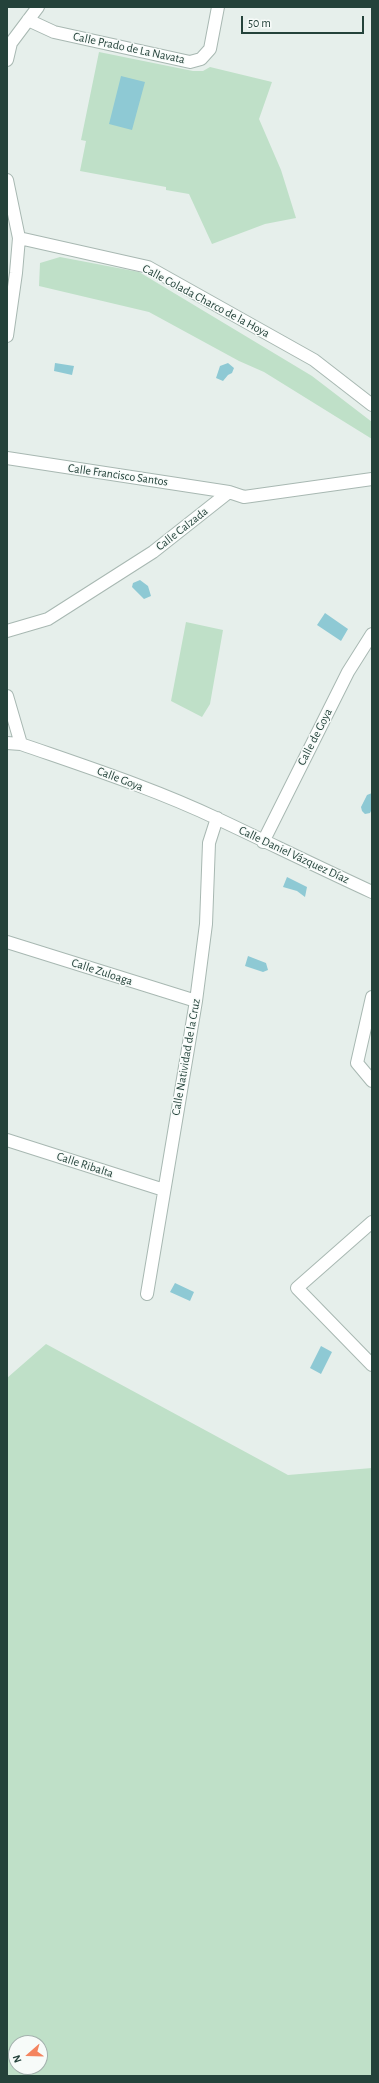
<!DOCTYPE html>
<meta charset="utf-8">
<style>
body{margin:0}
#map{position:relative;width:379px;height:2083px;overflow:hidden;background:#e6efeb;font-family:"Alegreya Sans",sans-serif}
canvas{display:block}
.frame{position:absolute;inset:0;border:8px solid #24423a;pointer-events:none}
.north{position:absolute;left:8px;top:2035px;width:40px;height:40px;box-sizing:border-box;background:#f7fbf9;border:1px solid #a3b1ad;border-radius:50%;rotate:250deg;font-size:11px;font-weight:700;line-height:16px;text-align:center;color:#24423a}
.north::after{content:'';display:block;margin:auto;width:14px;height:18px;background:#f4845f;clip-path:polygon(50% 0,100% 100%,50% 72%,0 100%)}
.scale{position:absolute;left:241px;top:16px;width:123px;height:18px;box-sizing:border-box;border:2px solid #24423a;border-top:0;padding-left:5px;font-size:12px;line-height:14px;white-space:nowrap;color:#24423a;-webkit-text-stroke:3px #f7fbf9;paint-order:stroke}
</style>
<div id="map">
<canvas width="379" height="2083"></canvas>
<div class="frame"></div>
<div class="north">N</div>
<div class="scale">50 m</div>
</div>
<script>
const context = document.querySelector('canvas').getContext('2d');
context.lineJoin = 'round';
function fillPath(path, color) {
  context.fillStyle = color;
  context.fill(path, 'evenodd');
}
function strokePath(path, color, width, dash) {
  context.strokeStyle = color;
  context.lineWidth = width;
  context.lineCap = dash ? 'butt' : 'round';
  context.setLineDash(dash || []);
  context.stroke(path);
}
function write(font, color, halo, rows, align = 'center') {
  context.font = font + ' "Alegreya Sans",sans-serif';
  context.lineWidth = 3;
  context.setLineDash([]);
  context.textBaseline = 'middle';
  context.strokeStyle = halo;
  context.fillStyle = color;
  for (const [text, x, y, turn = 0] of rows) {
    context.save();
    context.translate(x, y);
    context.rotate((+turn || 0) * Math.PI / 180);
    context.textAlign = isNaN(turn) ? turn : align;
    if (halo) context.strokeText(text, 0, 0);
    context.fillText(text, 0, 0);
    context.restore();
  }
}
fillPath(new Path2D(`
 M99,52L193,71H203L210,67L272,82L259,119L281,170L296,218L265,224L212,244L189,194L166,190V187L80,171L86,141L81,140Z
 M60,257L139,272L312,376L372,422V439L264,372L239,361L149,312L39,286L40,263Z
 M186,622L223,630L210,704L202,717L171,701Z
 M46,1344L288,1475L372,1468V2076H7V1378ZM16,2043H40V2067H16Z`), '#bfe0c8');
fillPath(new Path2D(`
 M121,76L145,82L132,130L109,124Z
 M55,363L74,366L72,375L54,371Z
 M228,363L234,368L232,373L228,375L223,381L216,378L220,366Z
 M140,580L148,586L151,596L144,599L132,587L133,583Z
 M325,613L348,629L341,641L317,625Z
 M372,793V809L370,813L365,814L362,811L361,807L367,795Z
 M287,877L307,887L305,897L297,891L283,887Z
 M248,956L266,963L268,970L263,972L245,966Z
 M175,1283L194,1292L190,1301L170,1292Z
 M321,1346L332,1352L321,1374L310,1368Z`), '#8ec9d4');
const minor = new Path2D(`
 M28,20L54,32L190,62L201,59L210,49L218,7
 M7,60L11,43L38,7
 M7,180L19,238
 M7,336L16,273L19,238L148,267L314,360L372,405
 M7,458L229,492
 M7,631L48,619L153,552L229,492L244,497L372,479
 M7,696L21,744C87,767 155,789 218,819C269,843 320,868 372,892
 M7,743L21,744
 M263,842L348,672L372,634
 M7,942L196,1001
 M372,997L357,1063L372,1081
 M7,1140L164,1190
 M372,1222L297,1288L372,1365
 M147,1294L196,1001L206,924L209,843L217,818`);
strokePath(minor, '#a8b8b2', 14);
strokePath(minor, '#fff', 12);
write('12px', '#24423a', '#f7fbf9', [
 ["Calle Prado de La Navata",129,48,12],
 ["Calle Colada Charco de la Hoya",206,301,28],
 ["Calle Francisco Santos",118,475,8],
 ["Calle Calzada",182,529,-38],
 ["Calle de Goya",315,737,-63],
 ["Calle Goya",120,779,21],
 ["Calle Daniel Vázquez Díaz",294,855,25],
 ["Calle Zuloaga",102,972,18],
 ["Calle Natividad de la Cruz",186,1057,-80],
 ["Calle Ribalta",85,1165,18]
]);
</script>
